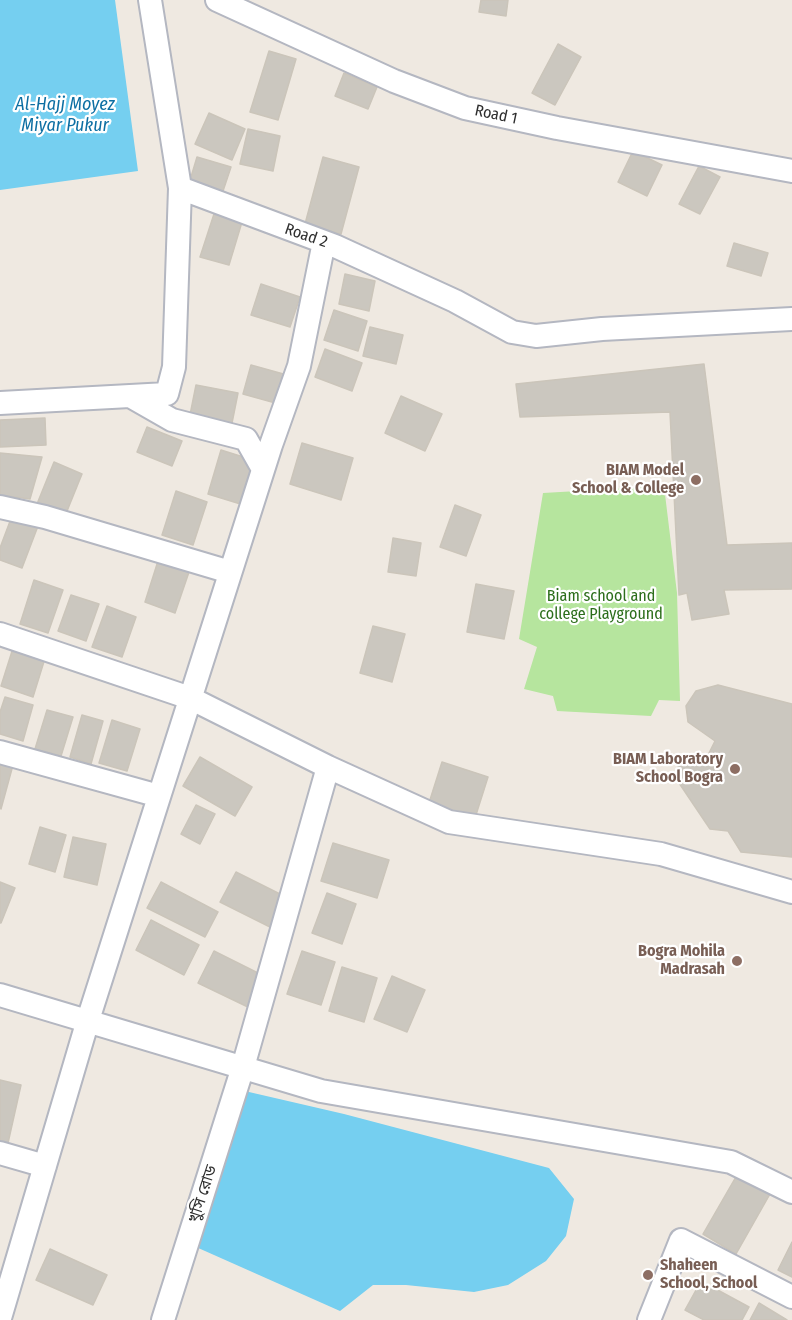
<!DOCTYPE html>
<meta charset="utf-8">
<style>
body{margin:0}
canvas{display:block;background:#efe9e1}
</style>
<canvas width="792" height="1320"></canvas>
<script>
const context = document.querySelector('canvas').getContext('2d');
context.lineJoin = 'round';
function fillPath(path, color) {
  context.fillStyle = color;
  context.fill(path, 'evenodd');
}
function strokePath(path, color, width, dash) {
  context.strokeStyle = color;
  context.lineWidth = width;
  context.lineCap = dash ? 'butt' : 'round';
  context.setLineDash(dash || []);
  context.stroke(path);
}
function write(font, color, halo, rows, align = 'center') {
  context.font = font + ' "Fira Sans Condensed","Noto Sans Bengali",sans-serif';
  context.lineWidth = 4.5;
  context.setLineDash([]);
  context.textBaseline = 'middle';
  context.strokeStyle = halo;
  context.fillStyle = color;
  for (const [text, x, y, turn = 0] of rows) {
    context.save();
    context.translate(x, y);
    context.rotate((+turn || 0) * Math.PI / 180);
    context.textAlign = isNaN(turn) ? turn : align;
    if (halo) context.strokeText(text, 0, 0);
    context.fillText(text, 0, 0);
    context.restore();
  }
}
fillPath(new Path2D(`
 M664,486L677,593L680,701L659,700L651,716L557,711L553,696L524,689L537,647L519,639L543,493Z`), '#b6e59e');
fillPath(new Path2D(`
 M0,0H115L138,171L0,190Z
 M236,1089L344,1114L549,1168L574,1199L566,1236L546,1261L508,1285L474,1292L406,1285H373L340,1311L187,1243Z`), '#75cff0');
const building = new Path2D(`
 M481,0H508L506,16L479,12Z
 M558,44L581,57L555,105L532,93Z
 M269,51L296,59L278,120L250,112Z
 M344,73L377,87L368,109L335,96Z
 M209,113L245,129L232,160L195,144Z
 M248,129L280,136L273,171L240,164Z
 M633,151L662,165L647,196L618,182Z
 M197,157L231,167L221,197L188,187Z
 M323,157L359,167L341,234L305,224Z
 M699,166L720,177L700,214L679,204Z
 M214,214L242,222L229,265L200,257Z
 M734,243L768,253L761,276L727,266Z
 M345,274L375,281L369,311L339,304Z
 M261,284L300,297L290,327L251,315Z
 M334,310L367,321L358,351L324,340Z
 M370,327L403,335L396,364L363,356Z
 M325,349L362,363L352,391L315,377Z
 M704,364L727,545L792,543V589L724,590L729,614L692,620L687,593L679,595L670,412L520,417L516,384Z
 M251,365L287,375L279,404L243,394Z
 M196,385L238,393L231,428L189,420Z
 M401,396L442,414L425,451L385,433Z
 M45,418L46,445L0,447V420Z
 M147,427L182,441L172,466L137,452Z
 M302,443L353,458L341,500L290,484Z
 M221,450L259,462L247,506L208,494Z
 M0,453L42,457L30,499L0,495Z
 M54,462L82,474L65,516L37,504Z
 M176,491L207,502L193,545L162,535Z
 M455,505L481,515L466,556L440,547Z
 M12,516L38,526L22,568L0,560V548Z
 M393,538L421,543L416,576L388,572Z
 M158,561L189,572L175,613L145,602Z
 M34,580L63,590L48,633L20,624Z
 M476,584L514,591L504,639L467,632Z
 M71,595L99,604L86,641L58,631Z
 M107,606L136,617L122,657L92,647Z
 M373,626L405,634L392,682L360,673Z
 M14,645L46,655L33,697L1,686Z
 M718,685L792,704V857L741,852L728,831L710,829L677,780L679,758L708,755L715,741L688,722L686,706L696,691Z
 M5,697L33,705L23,741L0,734V712Z
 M47,710L73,717L61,756L35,749Z
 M82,715L103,721L91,764L70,757Z
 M112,720L140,729L127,771L99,763Z
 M200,757L252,787L235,816L183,786Z
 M0,762L13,765L1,809L0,808Z
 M442,762L488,777L475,818L429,803Z
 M196,805L215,814L200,844L181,834Z
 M40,827L66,835L55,872L29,864Z
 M73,837L106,844L97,885L64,877Z
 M333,843L389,860L377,898L321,881Z
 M236,872L286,897L270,927L220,902Z
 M0,882L15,888L1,923H0Z
 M161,882L218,912L205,937L147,908Z
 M327,893L356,904L342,944L312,933Z
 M151,920L199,945L184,975L136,950Z
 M214,951L266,977L250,1008L198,983Z
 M302,951L335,962L321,1005L287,994Z
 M342,967L377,978L364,1022L329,1011Z
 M392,976L425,990L407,1032L374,1019Z
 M0,1080L21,1085L8,1143L0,1141Z
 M737,1175L770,1194L736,1254L703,1234Z
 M792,1242V1277L778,1270Z
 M50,1249L107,1275L93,1305L36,1280Z
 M701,1281L749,1307L742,1320H704L685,1310Z
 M759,1303L787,1320H750Z`);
fillPath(building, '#cbc7bf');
strokePath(building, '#cbc5ba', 1.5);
const minor = new Path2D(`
 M217,0L394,81L465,108L557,128L792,171
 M180,188L335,246L455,301L512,332L536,336L602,329L792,319
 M130,396L172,420L246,439L263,469
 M0,403L167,394L174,367L180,188L150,0
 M0,507L45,517L230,572
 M0,634L190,698L328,767L449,822L661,854L792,892
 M0,752L159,796
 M0,995L321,1091L731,1162L792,1192
 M0,1153L45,1166
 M0,1318L88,1020L271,445L299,366L324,242
 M163,1320L243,1067L328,767
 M649,1320L681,1240L792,1297`);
strokePath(minor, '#b4b7c1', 26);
strokePath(minor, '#fff', 22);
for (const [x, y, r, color] of [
 [696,480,6,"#8d6e63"],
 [735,769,6,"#8d6e63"],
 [737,961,6,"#8d6e63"],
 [648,1275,6,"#8d6e63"]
]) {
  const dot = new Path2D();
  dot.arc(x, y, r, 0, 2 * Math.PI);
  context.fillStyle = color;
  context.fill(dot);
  strokePath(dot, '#fff', 2);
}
write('16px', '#2e2e2e', '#fff', [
 ["Road 1",496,115,12],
 ["Road 2",306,236,19],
 ["খুসি রোড",203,1194,-72]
]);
write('bold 16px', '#785e54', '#fff', [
 ["BIAM Model",684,471],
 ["School & College",684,489],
 ["BIAM Laboratory",723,760],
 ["School Bogra",723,778],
 ["Bogra Mohila",725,952],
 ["Madrasah",725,970],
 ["Shaheen",660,1266,"left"],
 ["School, School",660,1284,"left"]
], 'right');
write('16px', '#2c6e1b', '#fff', [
 ["Biam school and",601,597],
 ["college Playground",601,615]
]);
write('italic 18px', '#0d6fa3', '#fff', [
 ["Al-Hajj Moyez",65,105],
 ["Miyar Pukur",65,126]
]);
</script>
